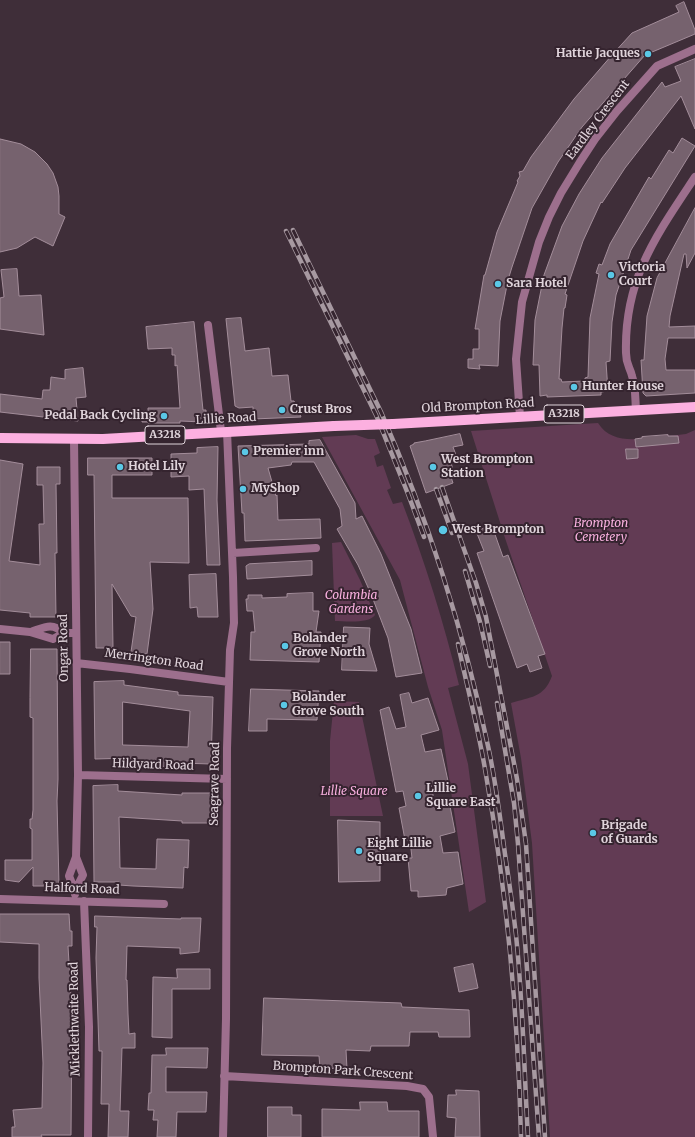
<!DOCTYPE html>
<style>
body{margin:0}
canvas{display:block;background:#3f2e39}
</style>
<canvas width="695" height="1137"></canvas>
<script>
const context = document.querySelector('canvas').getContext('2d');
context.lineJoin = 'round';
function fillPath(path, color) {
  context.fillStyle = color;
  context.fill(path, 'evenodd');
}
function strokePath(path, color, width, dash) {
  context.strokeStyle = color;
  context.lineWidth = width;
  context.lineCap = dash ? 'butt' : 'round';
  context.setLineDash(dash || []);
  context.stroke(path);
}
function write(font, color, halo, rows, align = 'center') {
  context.font = font + ' Merriweather,serif';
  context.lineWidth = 4;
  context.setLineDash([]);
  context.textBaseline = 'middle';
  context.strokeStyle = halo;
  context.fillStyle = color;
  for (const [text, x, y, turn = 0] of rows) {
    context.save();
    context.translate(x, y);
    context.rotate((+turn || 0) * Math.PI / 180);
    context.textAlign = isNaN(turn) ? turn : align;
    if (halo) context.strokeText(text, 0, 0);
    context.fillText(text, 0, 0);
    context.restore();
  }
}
fillPath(new Path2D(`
 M598,423C613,447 645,438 668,435L669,436L686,434L695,430V1137H550L532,843L521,758L511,703C530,697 544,698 552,676L505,538L471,431Z
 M356,435L368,439H375L380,453L374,456L377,467L383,465L391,488L387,490L393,504L402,502C425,562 444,623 459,685L448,688L468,764L486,902L469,912L442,730L428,687L400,580L322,437Z
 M341,542L360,580L375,615C369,624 345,621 335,621L332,543Z
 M334,701L359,702L383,816H330V741Z`), '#623b54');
const building = new Path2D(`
 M684,2L695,30V34L645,55L582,127L558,162L532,208L512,267L508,280L500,321L498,366L479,365L480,369L468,368V359H473V349H479V329H475L484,275H485L497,232L518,182L517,181L520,176L519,172L523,171L531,157L574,99L612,55L632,33L679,12L676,6Z
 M695,59V129L681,96L625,168L602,203L601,202L583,241L565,294L567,295L565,308H564L562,328L559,379H561L562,382L585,381V378L588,377L590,318L599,274L596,273L599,264L602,265L610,244L649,177L651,179L669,150L673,153L682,138L695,146L631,250L616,295L612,322L610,361L606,362L608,391L601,392V395L547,397V395L540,396L539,365H533L535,320L544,275L562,226L579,194L602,158L662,82L665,87L681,81L675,67Z
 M0,139L21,144L35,152L47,164L53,173L58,187L59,196V214L65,217L53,246L35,237L17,248L0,252Z
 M695,208V253L687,268L686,254H684L670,316L669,327L695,326V338H668L665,359L666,370H695V393L646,396L643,393L641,360H644L647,316L657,278Z
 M17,269L19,296L41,295L44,335L0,329V298L4,297L1,270Z
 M241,318L245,351L269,348L272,376L288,375L291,401H294L301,417L253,419V407L239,408L235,406L226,319Z
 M194,322L203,410H206V419L203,422L180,421V423H148V422H142V411H148V408H180L177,365L175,366V355H172V348L148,349L146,327Z
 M83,368L86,397L76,398L78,421L0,412V394L42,399L43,390H50L51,377L65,379V370Z
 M460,434L463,445L453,447L456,455L449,456L455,476L451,477L453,483L426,493L410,446L414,444V443L425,441Z
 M668,435V436H678L679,443L636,447L635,439L642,438V437Z
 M320,440L355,503L356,519L362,516L381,554L411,629L422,673L396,677L388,638L371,594L358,565L337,529L342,526L340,509L314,462H292L291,465L268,468L276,496L277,495L278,520L320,519L321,538L245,541L244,513H242L238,446L309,444V441Z
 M218,447L217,500L220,565H207L204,489L189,490V476L171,477V454L197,453V448Z
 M626,449H638V458L627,459Z
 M88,458H152V475H112V498H188L189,563L150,562L153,609L147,654L131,652L136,617L131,616L112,584L113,648H96L94,475H88Z
 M0,460L23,464L9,561L40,565L39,524H44L43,485H37V467H60V484H56L57,553H55L56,617H30V613L0,610Z
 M492,526L503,557L508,555L545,654L538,656L542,668L530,672L527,664L517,668L477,553L484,551L476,531Z
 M312,561V575L247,579L246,566L249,564Z
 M216,574L218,617H198L197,607L190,608L189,575Z
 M313,593V611H319L316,632H321L319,662L250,660L251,632H255L253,611H247L246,599H248V595H262V598L287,597V594Z
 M344,627L370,628L369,644L377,671L342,670Z
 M0,642H10V674H0Z
 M31,649H57L58,779L57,801L59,886H33V867L19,882L5,880V860H32V829L30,828V819H32L33,810V718L30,717V698Z
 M124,681V685L178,692V695L213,697L211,764L180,763V767L131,765V758L95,759L94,682ZM123,702L190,711L188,747L123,745Z
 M251,689L319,691L317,720L267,719V731H249Z
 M409,693L412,703L428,698L439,730L421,735L425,752L441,749L448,781L432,786L434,804L449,801L455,832L440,836L443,853L458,852L463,884L447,888L446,895L418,897V891H411L408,858H412L410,840H405L399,808L406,806L403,791L396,792L380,710L389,707L396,729L406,727L400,695Z
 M118,785V791L182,795V793H210L211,823H182V821L119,817L120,868L156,869L157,839L189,840L188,868L184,867L183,888L133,886L119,885V882H94L93,786Z
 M338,820L380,822V881L339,882Z
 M0,914H69L70,931H72V946H68L72,1014L71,1135H41L42,1137H12V1127H15L13,1110L42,1108L43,1063L39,978V944L0,942Z
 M95,916L181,919V918H201L199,952L180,954V948L127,946L126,980H127L128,1014L129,1034L135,1033V1048H122L120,1111H129L128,1137H108L109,1104H101L102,1051H99L96,958L97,927H95Z
 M473,964L478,988L459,992L454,968Z
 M177,969H210V989H172V1038L152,1037L153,977L177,978Z
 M264,998L401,1003L402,1007L469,1010L470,1037H439L438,1032H410L409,1046H371L370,1051L346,1050L347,1069L320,1068L319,1056L262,1055Z
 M166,1048H208L207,1068L166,1067V1092H207L206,1112H177L176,1137H157L158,1120H153L154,1110H148L149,1093H151L152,1055H166Z
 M456,1090L479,1091L480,1137H455L456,1118L447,1117L448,1095H456Z
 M360,1102H387L388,1111H419V1137H322V1109L360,1110Z
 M268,1107H292V1115H301V1137H268Z`);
fillPath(building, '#76626e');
strokePath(building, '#a38d9a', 1);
strokePath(new Path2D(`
 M208,325L221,431
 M636,410C635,399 636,387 632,376C630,367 626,365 626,353C624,279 656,236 695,177
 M520,417L516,359L522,302L539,242L549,217L561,193L580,162L595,139L617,111L657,66L695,49
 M74,439L78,775L76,857L69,876L75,891
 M233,553L316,548
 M0,629L30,632L53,639L64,633H75
 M31,632C45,627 52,622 64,633
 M76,663L130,669L229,682
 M78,775L227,779
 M75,894V891L83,875L76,857
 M0,899L164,904
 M84,901L89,1027L88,1137
 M224,1076L407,1086L423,1089L429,1097L433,1137
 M223,1137L226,1019L227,748L230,650L234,623L233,577L227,431`), '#9d6f8d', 8);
strokePath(new Path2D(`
 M393,424L695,407
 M0,438L103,439L334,426`), '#fcb0e0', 10);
const rail = new Path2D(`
 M293,230L381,412C428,519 464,632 488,746C496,782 500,818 505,854C509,881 513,908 516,935C523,1002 524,1070 528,1137
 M286,231L376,415L408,494L424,537
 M442,487L476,583L486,617L517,779L526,844L545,1137
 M436,489L452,533
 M465,571L480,622L490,666
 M458,644C467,687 479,731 486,775C507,894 518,1016 521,1137
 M497,703L514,803L518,844L539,1137`);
strokePath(rail, '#a799a1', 4.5);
strokePath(rail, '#35242f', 3, [9]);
strokePath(new Path2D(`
 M334,426L393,424`), '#fcb0e0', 10);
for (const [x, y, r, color] of [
 [648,54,4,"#5ac8e6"],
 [611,275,4,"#5ac8e6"],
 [498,284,4,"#5ac8e6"],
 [574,387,4,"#5ac8e6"],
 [282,410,4,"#5ac8e6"],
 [164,416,4,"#5ac8e6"],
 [245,452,4,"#5ac8e6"],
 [120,467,4,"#5ac8e6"],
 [433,467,4,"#5ac8e6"],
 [243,489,4,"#5ac8e6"],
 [443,530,5,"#5ac8e6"],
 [285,646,4,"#5ac8e6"],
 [284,705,4,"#5ac8e6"],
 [418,796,4,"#5ac8e6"],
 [593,833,4,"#5ac8e6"],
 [359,851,4,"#5ac8e6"]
]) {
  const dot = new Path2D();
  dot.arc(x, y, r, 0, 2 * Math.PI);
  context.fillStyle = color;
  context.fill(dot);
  strokePath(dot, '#35242f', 1.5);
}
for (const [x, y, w] of [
 [564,414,40],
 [165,435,40]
]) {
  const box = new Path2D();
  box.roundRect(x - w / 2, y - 9, w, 18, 3);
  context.fillStyle = '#35242f';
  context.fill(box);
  strokePath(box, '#e0d4db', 1);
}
write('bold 11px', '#e0d4db', null, [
 ["A3218",564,414],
 ["A3218",165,435]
]);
write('bold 12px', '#e0d4db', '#35242f', [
 ["Hattie Jacques",640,54,"right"],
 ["Victoria",619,268],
 ["Court",619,282],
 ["Sara Hotel",506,284],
 ["Hunter House",582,387],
 ["Crust Bros",290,410],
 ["Pedal Back Cycling",156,416,"right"],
 ["Premier inn",253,452],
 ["West Brompton",441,460],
 ["Station",441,474],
 ["Hotel Lily",128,467],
 ["MyShop",251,489],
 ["West Brompton",452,530],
 ["Bolander",293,639],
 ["Grove North",293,653],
 ["Bolander",292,698],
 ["Grove South",292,712],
 ["Lillie",426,789],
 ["Square East",426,803],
 ["Brigade",601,826],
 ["of Guards",601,840],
 ["Eight Lillie",367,844],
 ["Square",367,858]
], 'left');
write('12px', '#e0d4db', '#35242f', [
 ["Eardley Crescent",598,120,-53],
 ["Old Brompton Road",478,406,-3],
 ["Lillie Road",226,419,-3],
 ["Ongar Road",64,648,-91],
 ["Merrington Road",154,660,8],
 ["Hildyard Road",153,765,2],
 ["Seagrave Road",215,784,-89],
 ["Halford Road",82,889,2],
 ["Micklethwaite Road",75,1019,-91],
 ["Brompton Park Crescent",343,1071,4]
]);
write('italic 12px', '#f9b0df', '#35242f', [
 ["Brompton",601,524],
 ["Cemetery",601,538],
 ["Columbia",351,596],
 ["Gardens",351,610],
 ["Lillie Square",354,792]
]);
</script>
